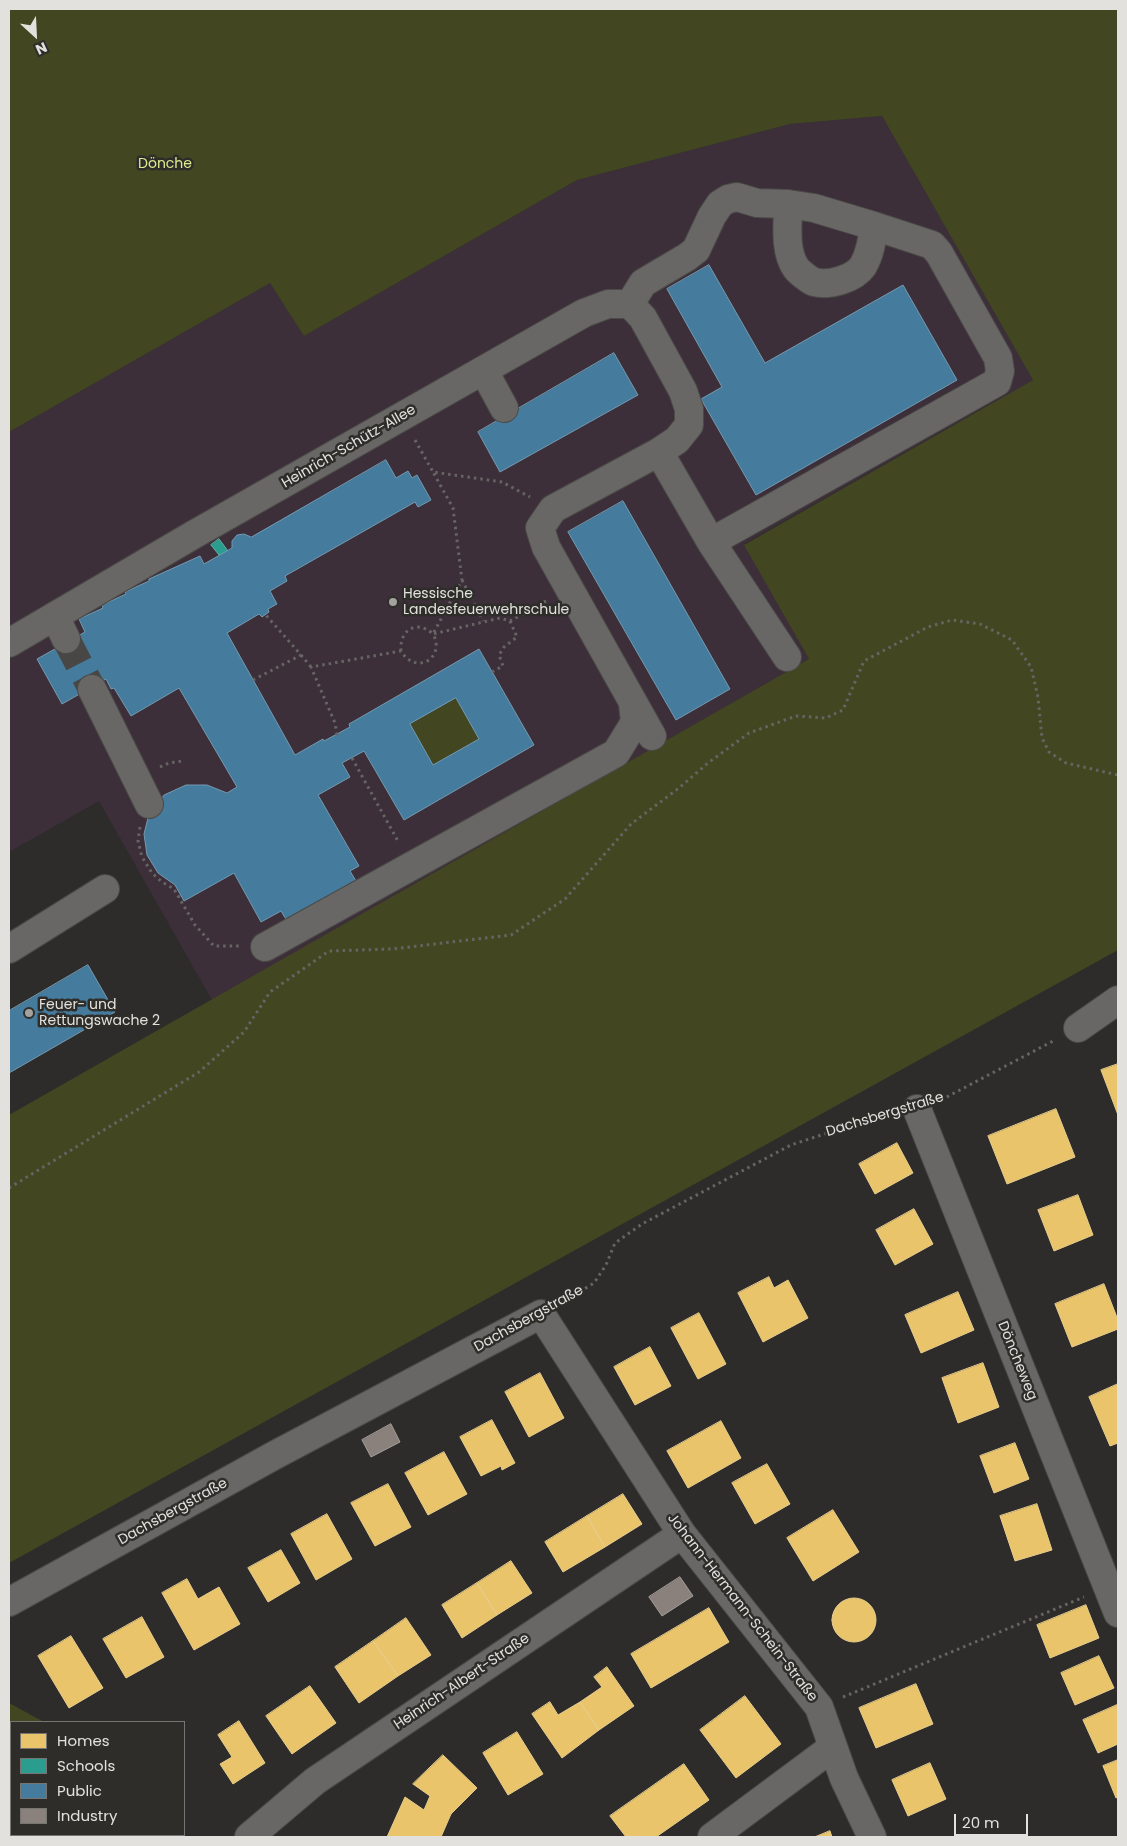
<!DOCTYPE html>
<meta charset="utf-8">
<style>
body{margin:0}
#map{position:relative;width:1127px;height:1846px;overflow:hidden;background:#2d2c2a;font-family:Poppins,sans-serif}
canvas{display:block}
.frame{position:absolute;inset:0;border:10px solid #e2e1de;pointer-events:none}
.legend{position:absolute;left:10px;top:1721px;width:175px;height:115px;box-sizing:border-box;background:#2e2d29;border:1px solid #767571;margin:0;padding:6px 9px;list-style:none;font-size:15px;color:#e2e1de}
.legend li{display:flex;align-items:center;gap:10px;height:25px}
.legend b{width:25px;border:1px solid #767571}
.north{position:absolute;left:10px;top:10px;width:50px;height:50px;-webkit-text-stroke:4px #2e2d29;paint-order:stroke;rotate:155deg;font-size:14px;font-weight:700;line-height:20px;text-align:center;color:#e2e1de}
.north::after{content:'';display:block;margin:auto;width:18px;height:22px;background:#e2e1de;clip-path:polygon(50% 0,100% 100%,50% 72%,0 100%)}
.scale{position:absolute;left:954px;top:1814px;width:74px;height:22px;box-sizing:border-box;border:2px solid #e2e1de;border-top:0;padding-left:6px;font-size:15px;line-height:18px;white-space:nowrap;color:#e2e1de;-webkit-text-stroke:4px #2e2d29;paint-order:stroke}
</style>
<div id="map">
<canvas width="1127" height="1846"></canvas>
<div class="frame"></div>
<ul class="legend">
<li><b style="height:14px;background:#e9c46a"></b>Homes</li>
<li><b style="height:14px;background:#2a9d8f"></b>Schools</li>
<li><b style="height:14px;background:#457b9d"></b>Public</li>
<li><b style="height:14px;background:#8a817c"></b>Industry</li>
</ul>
<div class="north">N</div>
<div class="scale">20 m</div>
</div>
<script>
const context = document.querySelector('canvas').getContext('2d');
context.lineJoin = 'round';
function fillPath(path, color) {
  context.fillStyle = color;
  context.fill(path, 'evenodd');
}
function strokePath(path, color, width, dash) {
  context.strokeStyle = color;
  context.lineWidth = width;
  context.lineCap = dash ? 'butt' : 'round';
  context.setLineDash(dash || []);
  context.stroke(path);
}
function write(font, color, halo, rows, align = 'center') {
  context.font = font + ' Poppins,sans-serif';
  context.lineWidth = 5;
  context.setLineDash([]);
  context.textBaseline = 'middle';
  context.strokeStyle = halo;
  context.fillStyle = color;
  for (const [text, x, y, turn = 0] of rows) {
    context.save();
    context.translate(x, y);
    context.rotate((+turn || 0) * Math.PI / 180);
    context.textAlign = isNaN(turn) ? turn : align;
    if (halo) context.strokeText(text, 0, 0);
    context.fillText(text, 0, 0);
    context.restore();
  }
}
fillPath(new Path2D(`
 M882,116L1033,380L744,544L809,659L212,1000L99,801L9,852V432L270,283L304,336L577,180L790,124Z`), '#3c2f3a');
fillPath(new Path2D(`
 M9,9H1118V950L9,1563V1115L809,659L744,545L1033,380L882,116L790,124L577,180L304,336L270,283L9,432Z
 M456,698L479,739L433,765L410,724Z
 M9,1703L44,1722H11V1734L9,1733Z
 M9,1820L11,1821V1835H61L67,1837H9Z`), '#424722');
const homes = new Path2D(`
 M1118,1064V1115L1101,1070Z
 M1056,1109L1075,1157L1007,1184L988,1136Z
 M897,1143L913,1173L875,1194L859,1164Z
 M1078,1195L1093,1235L1054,1251L1038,1210Z
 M914,1209L933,1244L895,1265L876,1230Z
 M769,1277L774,1288L788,1280L808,1318L763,1342L738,1293Z
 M1104,1284L1118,1320V1329L1072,1347L1055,1304Z
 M958,1292L974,1330L921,1353L905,1315Z
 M699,1313L726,1364L698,1379L671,1328Z
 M650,1347L671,1386L635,1405L614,1367Z
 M983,1363L999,1407L958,1423L942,1378Z
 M540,1373L564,1418L529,1437L505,1392Z
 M1118,1384V1443L1110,1446L1089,1397Z
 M492,1420L515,1463L502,1470L501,1466L481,1476L460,1437Z
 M721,1421L741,1458L688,1488L667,1451Z
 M1015,1443L1029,1479L994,1493L980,1456Z
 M444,1452L467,1494L428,1515L405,1473Z
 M767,1464L790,1504L755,1524L732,1483Z
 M388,1484L411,1527L375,1546L351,1503Z
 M623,1494L642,1524L605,1547L587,1516Z
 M1037,1504L1052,1550L1015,1561L1000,1516Z
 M833,1510L859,1552L813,1581L787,1538Z
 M327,1514L352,1559L316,1580L291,1534Z
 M587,1516L605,1547L563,1572L545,1542Z
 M281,1550L300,1583L268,1602L248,1568Z
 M511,1561L532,1593L497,1615L477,1583Z
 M187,1579L198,1599L219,1587L240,1624L194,1650L162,1593Z
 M477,1583L497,1615L462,1638L442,1605Z
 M832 1620a22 22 0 1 1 44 0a22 22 0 1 1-44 0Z
 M1086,1605L1099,1638L1050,1658L1037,1625Z
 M709,1608L729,1642L651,1688L631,1654Z
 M142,1617L164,1657L126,1678L103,1639Z
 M406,1618L431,1655L398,1676L373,1641Z
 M71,1636L103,1688L69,1708L38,1656Z
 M373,1641L398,1676L359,1703L335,1667Z
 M1099,1656L1114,1688L1075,1705L1061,1673Z
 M607,1667L634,1706L599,1730L580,1702L602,1687L594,1677Z
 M916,1684L933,1724L876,1748L859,1708Z
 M310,1686L336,1723L292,1754L266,1716Z
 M745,1696L781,1744L736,1778L700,1730Z
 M550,1702L558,1715L580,1702L599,1730L562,1758L532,1714Z
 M1117,1705L1118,1708V1744L1098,1753L1083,1720Z
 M239,1721L265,1763L233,1784L220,1764L232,1757L218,1735Z
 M517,1732L543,1774L508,1795L483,1753Z
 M443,1755L477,1788L451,1814L441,1837H387L405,1797L424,1810L430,1796L413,1784Z
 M1118,1760V1797L1116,1798L1103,1766Z
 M930,1763L946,1799L908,1816L892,1780Z
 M684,1764L709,1800L656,1837H626L610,1816Z
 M830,1831L832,1837H815Z`);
fillPath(homes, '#e9c46a');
strokePath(homes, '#e7cd8d', 1);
const schools = new Path2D(`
 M219,539L228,551L219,555L211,545Z`);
fillPath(schools, '#2a9d8f');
strokePath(schools, '#61b1a7', 1);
const public = new Path2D(`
 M709,265L765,363L903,285L957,380L756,495L701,399L722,387L667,289Z
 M614,353L638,395L500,472L478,432Z
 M386,460L396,478L408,471L412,478L417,475L431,500L418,507L415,502L285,576L287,581L270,591L277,604L268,609L269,612L262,617L259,614L227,633L295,755L323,739L324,741L350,727L349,724L479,649L534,745L404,820L364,751L342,763L350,777L318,795L359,866L350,871L359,886L290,926L281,911L261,922L234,873L184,901L175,885L158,873L147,855L144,834L149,814L164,795L186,785H207L227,793L237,787L179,688L131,716L114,688L111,689L106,679L62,704L37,659L85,632L79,619L103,608L102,605L126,594L125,592L149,581V579L200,556L204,564L232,548V541L237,535L244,534L251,537ZM456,698L479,739L433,765L410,724Z
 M623,501L730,689L676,720L568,532Z
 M88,965L115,1012L9,1073V1011Z`);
fillPath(public, '#457b9d');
strokePath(public, '#749ab0', 1);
const industry = new Path2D(`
 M391,1424L400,1442L371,1457L362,1440Z
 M680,1577L693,1596L662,1616L649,1597Z`);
fillPath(industry, '#8a817c');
strokePath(industry, '#a49e99', 1);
strokePath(new Path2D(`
 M66,639L92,689`), '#484745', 28, [28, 14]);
const minor = new Path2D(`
 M630,304L643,318L683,391L689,409V425L677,440L659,452
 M484,371L504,408
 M711,542L997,382L1000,371L998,358L939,253L932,245L874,226
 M55,616L66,639
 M9,643L193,535L584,313L608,304H630L643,283L687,257L696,250L712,216L720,204L728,199L737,197L757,203L788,204L814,208L874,226C872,240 870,254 863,266C854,279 829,286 814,282C809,280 799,272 796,268C784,251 788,223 788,204
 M92,689L149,804
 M652,736L546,547L540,528L553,509L659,452L711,542L787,657
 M265,947L616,753L635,722L633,704
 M9,949L105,889
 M1078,1028L1118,1000
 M917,1109L1118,1613
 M9,1602L275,1455L541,1314L682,1534L819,1707L844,1778L872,1837
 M249,1837L315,1781L682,1534
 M712,1837L833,1747`);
const major = new Path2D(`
 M9,1778L11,1779
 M163,1835L170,1837`);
strokePath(minor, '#4b4a47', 30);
strokePath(major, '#4b4a47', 30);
strokePath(new Path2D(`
 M415,440L433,472L502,482L530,497
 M462,580L483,621
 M401,651C399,630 417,619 433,634L462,580L453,508L433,472
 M301,655L311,667
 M492,672L503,666L499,655L504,647L517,637L510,621
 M253,680L301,655L265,614
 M337,735L335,723L311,667L401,651C416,676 446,658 433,634L500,618L510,621L546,601
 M352,758L399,843
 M160,767L169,763L183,761
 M140,827L138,841L142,857L152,873L162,882L174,889L195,925L214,946H241
 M941,1100L1055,1040
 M9,1188L199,1072L244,1032L270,992L329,951L392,949L511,935L565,899L631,824L679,788L708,763L749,733L796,716L826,718L843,710L864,661L928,627L952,620L980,624L1012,640L1031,667L1038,697L1042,738L1049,752L1066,763L1118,775
 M563,1302L594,1283L606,1265L615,1243L642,1224L791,1145L891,1112
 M843,1697L1084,1597`), '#666564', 3, [2.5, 4]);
strokePath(minor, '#686765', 28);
strokePath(major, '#6b686d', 28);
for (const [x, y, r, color] of [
 [393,602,5,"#a3a29f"],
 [29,1013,5,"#a3a29f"]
]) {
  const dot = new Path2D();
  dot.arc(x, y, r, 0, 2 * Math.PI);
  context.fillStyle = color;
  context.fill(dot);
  strokePath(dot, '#2e2d29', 2);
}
write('14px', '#dceb8e', '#2e2d29', [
 ["Dönche",165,164]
]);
write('14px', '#e2e1de', '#2e2d29', [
 ["Heinrich-Schütz-Allee",349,447,-30],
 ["Dachsbergstraße",885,1115,-17],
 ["Dachsbergstraße",529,1319,-29],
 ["Döncheweg",1017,1361,68],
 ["Dachsbergstraße",173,1512,-29],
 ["Johann-Hermann-Schein-Straße",742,1608,52],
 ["Heinrich-Albert-Straße",462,1682,-34]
]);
write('14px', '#e2e1de', '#2e2d29', [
 ["Hessische",403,594],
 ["Landesfeuerwehrschule",403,610],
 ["Feuer- und",39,1005],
 ["Rettungswache 2",39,1021]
], 'left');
</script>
